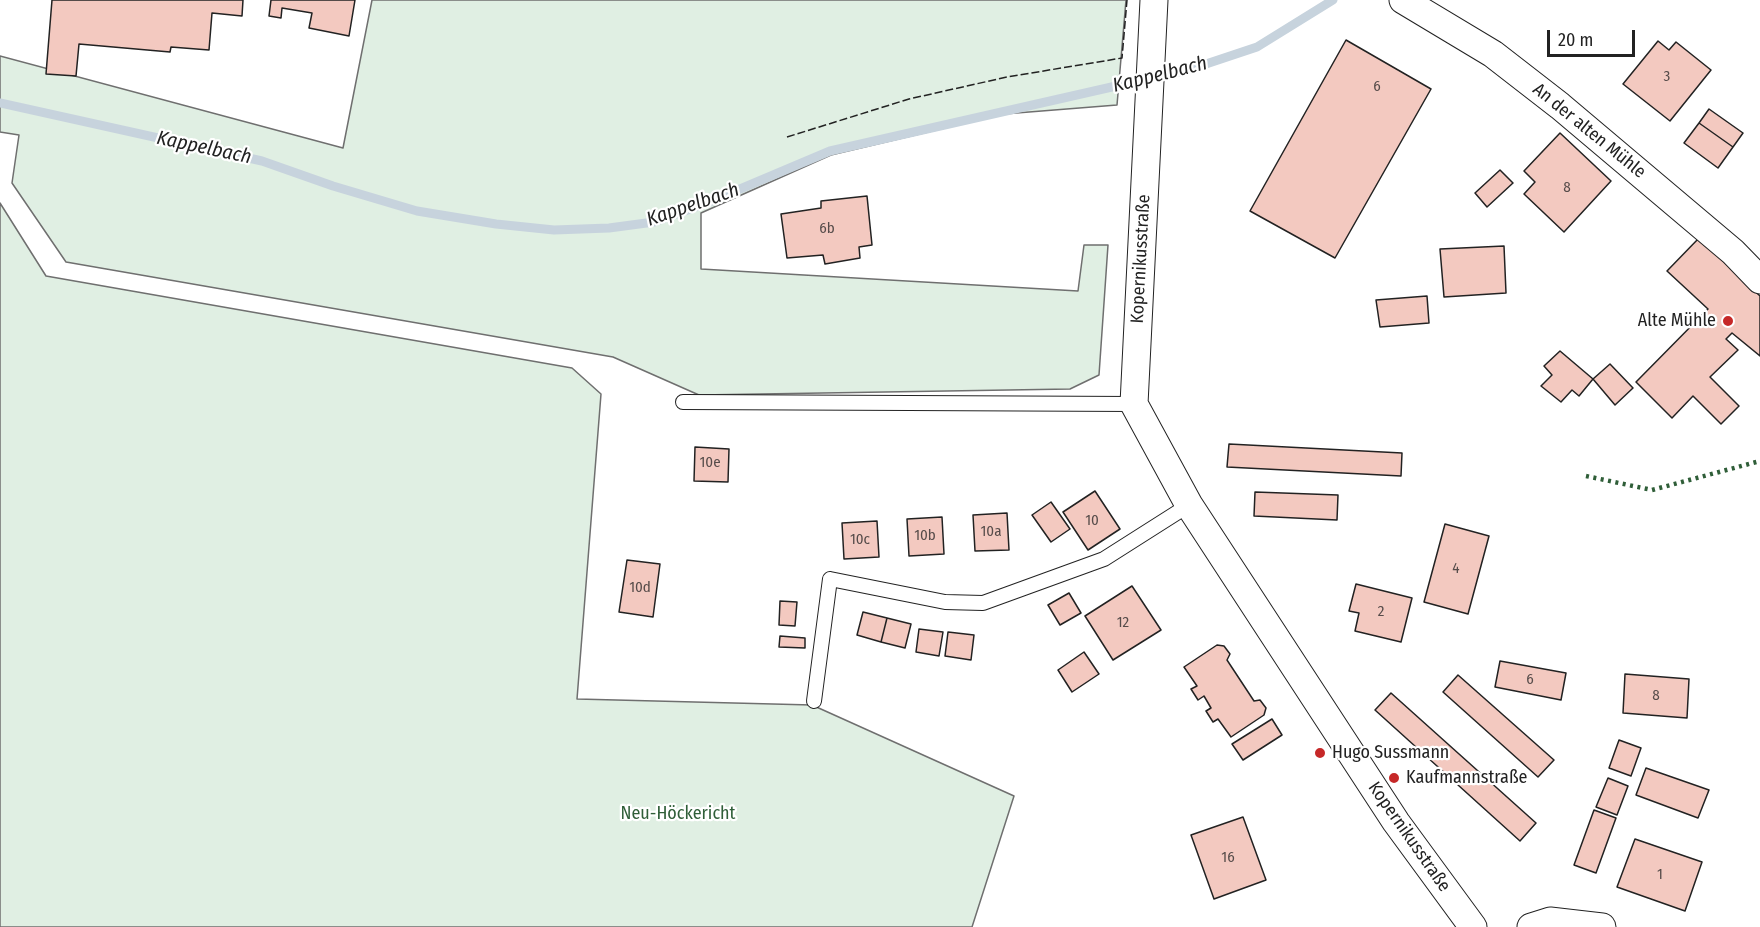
<!DOCTYPE html>
<meta charset="utf-8">
<style>
body{margin:0}
#map{position:relative;width:1760px;height:927px;overflow:hidden;background:#fff;font-family:"Fira Sans Condensed",sans-serif}
canvas{display:block}
.scale{position:absolute;left:1547px;top:30px;width:88px;height:27px;box-sizing:border-box;border:3px solid #222;border-top:0;padding-left:8px;font-size:18px;line-height:21px;white-space:nowrap;color:#222;-webkit-text-stroke:4px #fff;paint-order:stroke}
</style>
<div id="map">
<canvas width="1760" height="927"></canvas>
<div class="scale">20 m</div>
</div>
<script>
const context = document.querySelector('canvas').getContext('2d');
context.lineJoin = 'round';
function fillPath(path, color) {
  context.fillStyle = color;
  context.fill(path, 'evenodd');
}
function strokePath(path, color, width, dash) {
  context.strokeStyle = color;
  context.lineWidth = width;
  context.lineCap = dash ? 'butt' : 'round';
  context.setLineDash(dash || []);
  context.stroke(path);
}
function write(font, color, halo, rows, align = 'center') {
  context.font = font + ' "Fira Sans Condensed",sans-serif';
  context.lineWidth = 4.5;
  context.setLineDash([]);
  context.textBaseline = 'middle';
  context.strokeStyle = halo;
  context.fillStyle = color;
  for (const [text, x, y, turn = 0] of rows) {
    context.save();
    context.translate(x, y);
    context.rotate((+turn || 0) * Math.PI / 180);
    context.textAlign = isNaN(turn) ? turn : align;
    if (halo) context.strokeText(text, 0, 0);
    context.fillText(text, 0, 0);
    context.restore();
  }
}
const green = new Path2D(`
 M372,0H1126L1117,105L1004,114L831,155L701,213V269L1078,291L1084,245H1108L1099,375L1070,389L699,395L613,357L66,262L12,183L19,135L0,132V56L343,148Z
 M0,203L46,276L572,368L601,394L577,699L812,705L1014,796L972,927H0Z`);
fillPath(green, '#e0efe3');
strokePath(green, '#6f6f6f', 1.5);
strokePath(new Path2D(`
 M0,103L262,161L333,186L417,211L496,224L554,230L609,228L654,222L707,203L830,151L1191,69L1257,47L1333,0`), '#c7d3dd', 9);
const building = new Path2D(`
 M52,0H243L242,16L212,13L209,50L171,47L170,52L79,44L76,76L46,74Z
 M271,0H355L349,36L309,28L312,13L282,8L281,18L269,16Z
 M1346,40L1431,89L1335,258L1250,211Z
 M1658,41L1669,50L1676,42L1711,70L1670,121L1623,84Z
 M1709,109L1743,133L1733,147L1699,123Z
 M1699,123L1733,147L1718,168L1684,143Z
 M1560,133L1611,181L1564,232L1524,194L1535,182L1524,171Z
 M1500,170L1513,183L1487,207L1475,193Z
 M867,196L872,245L859,247L860,258L825,264L823,255L787,258L781,214L821,208V201Z
 M1699,238L1760,296V356L1732,333L1726,339L1738,350L1710,377L1739,406L1721,424L1693,396L1672,418L1636,382L1708,309L1667,271Z
 M1504,246L1506,293L1444,297L1440,249Z
 M1427,296L1429,323L1380,327L1376,300Z
 M1560,351L1593,379L1579,396L1572,390L1561,402L1541,386L1552,375L1544,366Z
 M1610,364L1633,388L1615,405L1593,379Z
 M1229,444L1402,453L1401,476L1227,467Z
 M695,447L729,449L728,482L694,481Z
 M1095,491L1120,529L1088,550L1063,512Z
 M1255,492L1338,495L1337,520L1254,516Z
 M1051,502L1070,529L1051,542L1032,515Z
 M1007,513L1009,550L975,551L973,515Z
 M942,517L944,554L909,556L907,519Z
 M877,521L879,557L844,559L842,523Z
 M1445,524L1489,536L1468,614L1424,602Z
 M627,560L660,564L653,617L619,612Z
 M1356,584L1412,598L1401,642L1355,631L1359,613L1349,611Z
 M1132,586L1161,630L1113,660L1085,616Z
 M1069,593L1081,613L1060,625L1048,605Z
 M780,601L797,602L795,626L779,625Z
 M863,612L887,618L881,642L857,635Z
 M887,618L911,624L905,648L881,642Z
 M919,629L943,632L939,656L916,652Z
 M948,632L974,635L971,660L945,656Z
 M780,636L805,638V648L779,647Z
 M1217,645L1224,646L1230,654L1227,660L1254,701L1260,700L1266,708L1264,715L1231,737L1218,719L1213,722L1206,711L1211,708L1204,696L1198,700L1191,689L1197,686L1184,667Z
 M1084,652L1099,674L1072,692L1058,670Z
 M1500,661L1566,673L1561,700L1495,687Z
 M1625,674L1689,679L1687,718L1623,713Z
 M1458,675L1554,760L1538,777L1443,692Z
 M1391,693L1536,823L1520,841L1375,710Z
 M1272,719L1282,735L1243,760L1232,744Z
 M1619,740L1641,748L1631,776L1609,768Z
 M1646,768L1709,790L1698,818L1636,795Z
 M1608,778L1628,786L1617,815L1596,807Z
 M1594,810L1616,818L1596,873L1574,865Z
 M1243,817L1266,880L1214,899L1191,835Z
 M1635,839L1702,862L1685,911L1617,887Z`);
fillPath(building, '#f3c9c0');
strokePath(building, '#222', 1.5);
const lane = new Path2D(`
 M683,402L1134,404
 M814,701L830,579L945,602L983,603L1104,559L1189,505`);
const street = new Path2D(`
 M1154,0L1134,404L1189,505L1396,822L1473,927
 M1403,0L1493,54L1560,106L1733,252L1760,280
 M1531,927L1550,921L1602,927`);
strokePath(lane, '#222', 16);
strokePath(street, '#222', 29);
strokePath(lane, '#fff', 14);
strokePath(street, '#fff', 27);
strokePath(new Path2D(`
 M1586,476L1652,490L1760,461`), '#2f5e38', 4.5, [3, 4.5]);
strokePath(new Path2D(`
 M787,137L909,99L1007,77L1122,58L1127,0`), '#222', 1.5, [8, 3]);
for (const [x, y, r, color] of [
 [1728,321,6,"#c62828"],
 [1320,753,6,"#c62828"],
 [1394,778,6,"#c62828"]
]) {
  const dot = new Path2D();
  dot.arc(x, y, r, 0, 2 * Math.PI);
  context.fillStyle = color;
  context.fill(dot);
  strokePath(dot, '#fff', 2);
}
write('15px', '#564c4a', null, [
 ["3",1667,77],
 ["6",1377,87],
 ["8",1567,188],
 ["6b",827,229],
 ["10e",710,463],
 ["10",1092,521],
 ["10a",991,532],
 ["10b",925,536],
 ["10c",860,540],
 ["4",1456,569],
 ["10d",640,588],
 ["2",1381,612],
 ["12",1123,623],
 ["6",1530,680],
 ["8",1656,696],
 ["16",1228,858],
 ["1",1660,875]
]);
write('18px', '#222', '#fff', [
 ["An der alten Mühle",1589,131,39],
 ["Kopernikusstraße",1141,259,-87],
 ["Kopernikusstraße",1409,837,55]
]);
write('18px', '#222', '#fff', [
 ["Alte Mühle",1716,321,"right"],
 ["Hugo Sussmann",1332,753],
 ["Kaufmannstraße",1406,778]
], 'left');
write('18px', '#2f5e38', '#fff', [
 ["Neu-Höckericht",678,814]
]);
write('italic 20px', '#222', '#fff', [
 ["Kappelbach",1160,75,-14],
 ["Kappelbach",204,148,12],
 ["Kappelbach",693,205,-19]
]);
</script>
